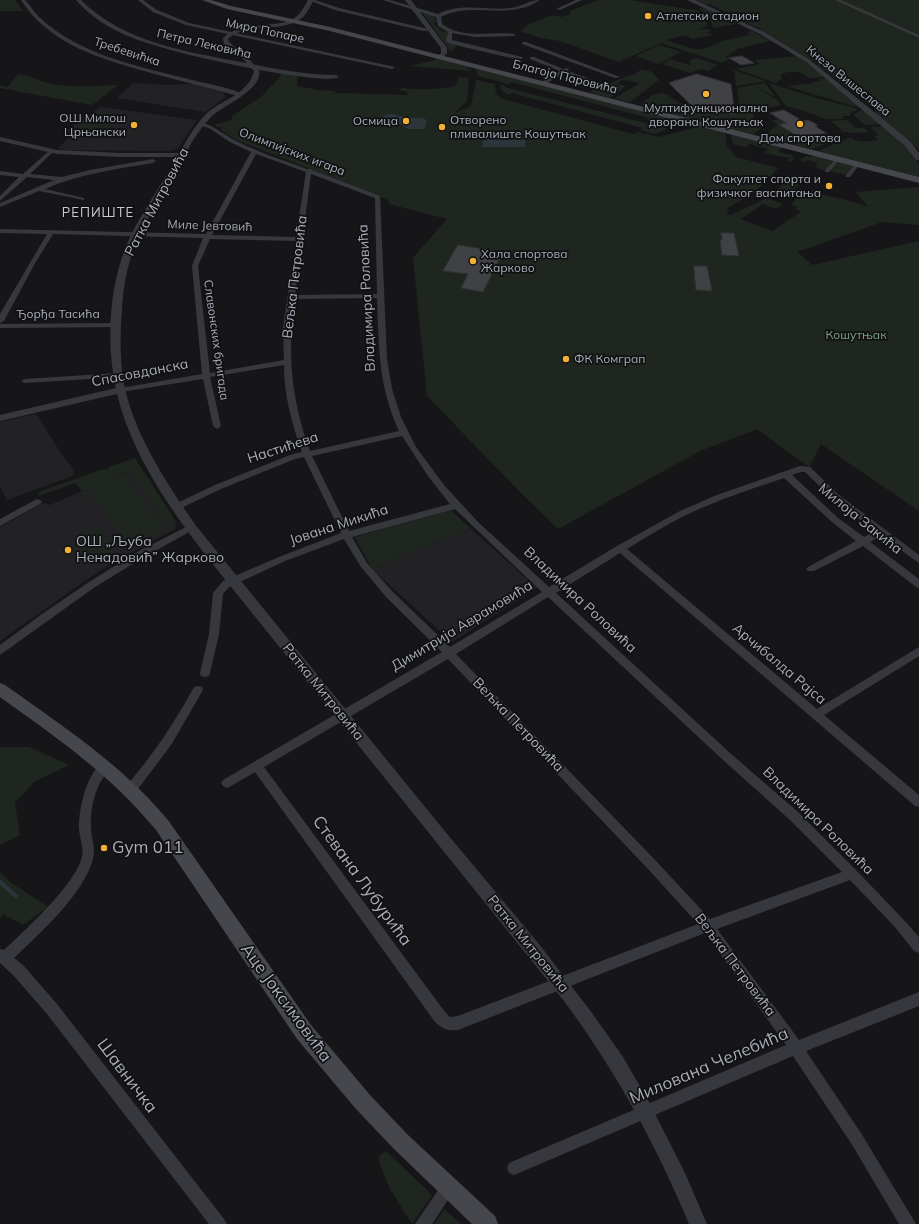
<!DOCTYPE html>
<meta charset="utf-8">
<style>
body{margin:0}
canvas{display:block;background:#161618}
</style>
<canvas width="919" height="1224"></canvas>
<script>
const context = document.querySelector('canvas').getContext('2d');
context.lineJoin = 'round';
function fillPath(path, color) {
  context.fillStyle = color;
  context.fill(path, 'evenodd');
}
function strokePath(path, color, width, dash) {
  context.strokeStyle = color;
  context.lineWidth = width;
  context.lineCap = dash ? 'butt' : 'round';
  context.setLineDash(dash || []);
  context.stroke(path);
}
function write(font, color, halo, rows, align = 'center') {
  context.font = font + ' Mulish,sans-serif';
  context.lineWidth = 3.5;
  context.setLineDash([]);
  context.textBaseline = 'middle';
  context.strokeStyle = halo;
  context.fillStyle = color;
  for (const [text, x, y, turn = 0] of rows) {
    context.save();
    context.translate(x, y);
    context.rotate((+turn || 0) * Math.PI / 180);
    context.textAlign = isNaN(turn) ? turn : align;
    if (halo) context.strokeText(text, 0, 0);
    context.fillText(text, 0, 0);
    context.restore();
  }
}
fillPath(new Path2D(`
 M133,83L169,85L193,84L222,92L226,97L205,112L117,98Z
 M101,107L197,120L178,148L171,151L64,150L58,148L72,135L67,130Z
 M36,414L57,447L74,471L73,476L7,500L0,486V422Z
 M140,466L176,522L175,529L99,571L0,641V527L43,503L50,505Z
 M470,528L537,588L452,642L372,569Z`), '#222225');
fillPath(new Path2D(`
 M0,0H15L23,11H0Z
 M599,0H629L700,11L699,13L702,14L707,23L706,26L700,30L707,29L712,31L707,32L713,35L692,39L686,35L666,40L694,49H704L722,41L750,35L747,32L752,31L770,41L737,49L726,57L729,60L722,63L661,43L619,62L560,41L541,38L520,31L530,24L552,15L561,17L571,14L570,11Z
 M696,0H919V150L909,139L905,140L874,112L877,111L813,61L759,30L761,29L729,16L732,15L709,4L706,5Z
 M698,8L707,9L736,24L713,28L710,16Z
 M422,12L434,16L436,22L433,23L441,31L447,32V36L457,45L451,52Z
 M659,45L681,52L658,64L636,56Z
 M797,56L825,77L809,78C800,70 791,71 781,74L782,79L776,83L736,69L760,64L755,60Z
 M438,58L467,67L471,71L410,66L432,61Z
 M696,58L718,65L708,71L701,69L690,73L662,64L670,59L689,65L691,63L688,62Z
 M478,69L688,123L690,124L678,127L647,120L649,118L511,82L508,84L478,76L476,70Z
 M642,69L652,72L659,80L630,102L614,99L640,83L622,80L617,84L626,86L610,98L589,92L620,79L635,74Z
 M734,70L762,80L766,81L736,86Z
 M280,72L298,74L297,86L318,90L334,91L336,93L408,95L407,92L399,90L402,88C420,90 437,90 455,86L459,77L469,78L467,102L460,107L455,113L471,106L476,80L495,84L496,94L503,99L633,134L637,132L659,137L701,126L725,133L727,146L736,157L778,168C762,187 748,197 726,209L729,211L726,213L730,215L767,198L783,204L777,209L763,204L741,219L772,231L801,212L795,209L797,207L791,205L804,190C825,196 848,199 868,207L856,192L919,187V225L882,222L797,252L812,265L919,241V511L821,444L809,467L757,429L700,451L558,529L520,492L427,396L413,258L447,219L389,204L388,200L234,139L220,129L223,128L222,127H218L214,125L232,120V116L261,97L281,76Z
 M18,74C28,75 37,80 47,83C70,88 95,86 118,85L92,105L0,88V85L8,87Z
 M820,79H827L864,109L789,87L796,85L814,83L812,82L820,81Z
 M765,83L775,97L757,87H756L777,100L781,105L757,110L739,104L737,88Z
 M769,83L813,97L858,109L850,114V116H842L844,119H826L805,111L786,106Z
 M501,84L506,86L504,87L669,129L654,134L640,130L642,128L512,93L508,95C504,93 501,90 500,85Z
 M663,93L668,95L679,103L690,104L686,105L691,110L734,115L733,105L755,111L753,118L762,127L753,135L640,105L652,95Z
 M861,110L865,111L881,124L865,125L853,115Z
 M100,112L117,115L97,129L80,125Z
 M778,119L786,123L779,126L802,139L826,133L836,136L834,141L812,149L765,137L773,128L778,125L771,121Z
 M847,120L856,128H864L869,132L852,133L840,131L842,130L830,121Z
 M870,127H884L902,142L919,164V177L818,151L851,137C858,144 868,141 878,140L874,136L878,135Z
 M731,134L782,147L778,152L792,155L794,159L792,162L787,161L789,158L765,153L768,149L750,144L746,147L733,144Z
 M813,155L854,165L846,175L816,168L817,163L808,160L805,162L800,160L806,156L811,157Z
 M791,175L805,178L785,199L772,195Z
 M135,458L176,522L169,526L128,471L103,482L123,474L166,529L129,545L87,489L82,491L75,483L39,496L38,492L103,469L104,470L109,469V467Z
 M451,510L470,528L372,569L355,537Z
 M98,527L116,553L96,562L78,535Z
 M0,747H29L69,765L34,782L15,803L20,835L0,845Z
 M0,872L10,882L48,907L23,925L3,914L0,919Z
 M386,1151L432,1195L412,1224L390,1189L380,1165L379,1156Z
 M444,1209L461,1224H434Z`), '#1e261f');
fillPath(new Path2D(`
 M392,114L408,118H424L427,122L425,128L423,129H408L400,124L387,122L382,118L385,115Z
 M483,139L525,140V147H482Z`), '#2c353c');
strokePath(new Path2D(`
 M0,882L16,896`), '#2c353c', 4);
const building = new Path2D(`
 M742,56L754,63L741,65L729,58Z
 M697,74L731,84L735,115L694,108L669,83Z
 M784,110L803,121L808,120L818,125L815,126L826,133L802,139L779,125L786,123L770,113Z
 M721,233H734L739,256L722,255L720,240H722Z
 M458,245L503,252L483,292L461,288L468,274L443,271Z
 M694,266H707L712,291L696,290Z`);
fillPath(building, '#404145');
strokePath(building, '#303034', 1);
fillPath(new Path2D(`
 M837,158L840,159L829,172H825V170Z
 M856,163L860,164L850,177H846V175Z`), '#37383d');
fillPath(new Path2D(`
 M21,0H25C30,5 34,12 39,17C79,55 140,67 192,80C204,83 232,88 242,94L239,96C209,88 180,81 151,73C116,63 78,53 50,31C38,22 29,12 21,0Z
 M76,0H81C124,43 188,52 246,63C276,69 306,75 336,75L339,77C324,86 194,57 171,50C157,46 142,42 128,36C108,28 90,16 76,0Z
 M138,0H143L157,10L189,23L395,67L392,69L186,25L153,12Z
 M308,0H315L339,8L432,30L424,31L335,10Z
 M383,0H390L438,14C462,2 485,11 511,8C521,7 530,0 540,0C507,22 473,0 441,17L442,24C463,40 492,31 516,34L514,36L475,37L452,33V40L522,57L523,58L520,60L451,44L446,41L448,32L438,26L436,17Z
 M576,0H582L560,10L556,9Z
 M835,0H841L919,35V38Z
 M522,42H526L620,77L615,78L522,44Z
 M530,57H534L563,69L569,68L568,71L601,83L596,84L564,73L545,84H541V82L560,71L530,59Z
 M201,122C214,126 222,133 234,140C257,152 283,160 307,169H311L312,170L380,196L387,359L392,389L401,417L416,447L444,485L478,522L549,587L617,546L680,511L717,495L800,466L810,467L839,495L919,555V563L881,536L870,542L919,579V588L916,587L863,546L814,571H808L806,569L808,567L856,541L832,522L784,478C751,489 718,500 686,515C666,525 646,537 627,549L817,709L919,647V656L824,715L919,795V807L915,806L620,553L556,593L730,753L798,812L856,870L903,919L919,937V953L914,951L895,927L850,880L717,929L799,1040L919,992V1006L806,1051L861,1133L916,1224H899L851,1143L793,1056L514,1175L509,1173L507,1168L509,1163L786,1045L705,933L458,1030C447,1031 443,1029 435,1022L255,772L231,786L227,788L223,786L221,783L223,780L442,652L386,597L361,567L344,539L285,561L229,587L223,594L219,634L210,673L209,676L205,677L201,676L200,673L209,634L213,593L223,581L279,557L341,533L304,457L295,459L221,489L179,509L176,510L171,507L173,505L215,485L290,455L302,452C292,424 284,396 284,365L210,377L221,426L217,429L213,426L203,379L121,392L117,390L121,388L202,374L192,266L203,238L53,234L34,265L4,321L0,323V314L47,234L0,233V229L206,234L251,152L230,142L209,128L199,125V123ZM256,154L306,172L296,237L212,235ZM311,174L375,198L377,294L295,295ZM210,239L296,241L283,327L284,360L210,373L198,266ZM377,298C379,348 378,385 399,431L310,451C291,398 287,354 295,299ZM402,436L428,476L450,504L349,531L312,456ZM801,472H805L833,499L875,531L864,537L838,518L792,475ZM455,509L542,592L450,647L392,591L367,563L352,537ZM548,597L722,759L790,820L842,872L710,919L657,862L456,654ZM448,659L649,870L698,924L458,1016L450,1017L445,1012L264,767Z
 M50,150L53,152L52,153L30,174L62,177L90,170L153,159L156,161L153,163C116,169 79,174 45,189L84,198V200L39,191L0,207V203L54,180L27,177L0,201V196L19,177L0,175V171L23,174Z
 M116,323L120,325L119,327L0,328V324Z
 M119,373L123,375L122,377L25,383L21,381L25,379Z
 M37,499L40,500L42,502L40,504L0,526V519Z
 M190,525L193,526L195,528L193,530L144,557L95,587L0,655V645L42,614L89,582L137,552Z
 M198,686L202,687L203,690L171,745L135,793L131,794L127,793L125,789L127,785C153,755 175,722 194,687Z
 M106,761L110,763L112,766C109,771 104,776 101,781C93,795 90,813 91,828C91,838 96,848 93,859C83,895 40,933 14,958L23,965L57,1004L224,1219L227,1224H209L47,1014L13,975L0,963V949L4,950C25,930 75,885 82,857C84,848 80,839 79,829C78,812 87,768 106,761Z
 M448,1180L453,1183L456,1188L432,1224H415L443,1183Z`), '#37383d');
fillPath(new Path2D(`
 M308,0H314C310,6 307,14 302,18C282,34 248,21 228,39L229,42L247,57L259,70C264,90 221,106 210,118C191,138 181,164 167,187C156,206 143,224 135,245C127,266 123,288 122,310C120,333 120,356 123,379C132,432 167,484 197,527L443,829L539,944L592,1013L623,1057L649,1102L684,1171L707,1224H689C656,1144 615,1070 564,1001L236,593C189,535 135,468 117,394L0,421V415L116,388C106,343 109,287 127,244C140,214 161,186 177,157H121L57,154L0,141V137L57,150L121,153H179C187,140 195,125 206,114C221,100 249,94 254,71L243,59L224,44L223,38C244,18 278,31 297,16C302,12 305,5 308,0Z
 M405,0H411L447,48V53L442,58L437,57L441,53V48Z
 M687,0H695L764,32L810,60L911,142L919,153V160H916L905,146L806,62L760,34Z`), '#37383d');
fillPath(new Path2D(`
 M202,0H211L231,6L330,27L919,177V183L330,31L227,9Z
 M0,683L5,685C64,727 121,764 168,820L311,1025L370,1095L408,1135L495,1216L498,1224H472L394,1149L356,1109L297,1039L156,830C111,775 57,738 0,697Z`), '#45474d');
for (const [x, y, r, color] of [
 [648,16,4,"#f2b134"],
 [706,94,4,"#f2b134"],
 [406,121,4,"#f2b134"],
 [800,124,4,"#f2b134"],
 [134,125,4,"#f2b134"],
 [442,127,4,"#f2b134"],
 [829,186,4,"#f2b134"],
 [473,261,4,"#f2b134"],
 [566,359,4,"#f2b134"],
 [68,550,4,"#f2b134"],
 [104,848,4,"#f2b134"]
]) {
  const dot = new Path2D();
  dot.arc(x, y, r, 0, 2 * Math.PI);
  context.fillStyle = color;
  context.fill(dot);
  strokePath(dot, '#111113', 1.5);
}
write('12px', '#a8adb8', '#111113', [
 ["Атлетски стадион",656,16],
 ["Мултифункционална",706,108,"center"],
 ["дворана Кошутњак",706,122,"center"],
 ["ОШ Милош",126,118,"right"],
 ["Црњански",126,132,"right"],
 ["Отворено",450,120],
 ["пливалиште Кошутњак",450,134],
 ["Осмица",398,121,"right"],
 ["Дом спортова",800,138,"center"],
 ["Факултет спорта и",821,179,"right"],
 ["физичког васпитања",821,193,"right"],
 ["Хала спортова",481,254],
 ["Жарково",481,268],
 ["ФК Комграп",574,359]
], 'left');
write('12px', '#a8adb8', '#111113', [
 ["Мира Попаре",265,31,12],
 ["Петра Лековића",204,44,13],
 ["Требевићка",127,52,18],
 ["Благоја Паровића",565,77,14],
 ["Кнеза Вишеслава",848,81,39],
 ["Олимпијских игара",292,152,21],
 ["Миле Јевтовић",210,226,2],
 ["Ђорђа Тасића",58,314],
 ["Славонских бригада",216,340,82]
]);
write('12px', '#7fa381', '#111113', [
 ["Кошутњак",856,335]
]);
context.letterSpacing = '1px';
write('13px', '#c9ccd4', '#111113', [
 ["РЕПИШТЕ",98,213]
]);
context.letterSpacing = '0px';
write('14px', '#a8adb8', '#111113', [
 ["Ратка Митровића",157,202,-62],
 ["Вељка Петровића",295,277,-83],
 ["Владимира Роловића",367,298,-93],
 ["Спасовданска",140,373,-11],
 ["Настићева",283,448,-18],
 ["Милоја Закића",860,519,39],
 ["Јована Микића",339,525,-18],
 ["Владимира Роловића",580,600,43],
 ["Димитрија Аврамовића",462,626,-31],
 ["Арчибалда Рајса",779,664,40],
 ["Ратка Митровића",323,692,51],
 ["Вељка Петровића",518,725,46],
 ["Владимира Роловића",818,821,44],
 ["Ратка Митровића",528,944,51],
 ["Вељка Петровића",735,965,53]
]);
write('14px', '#a8adb8', '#111113', [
 ["ОШ „Љуба",76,542],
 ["Ненадовић” Жарково",76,558]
], 'left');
write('17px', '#a8adb8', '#111113', [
 ["Gym 011",112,848]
], 'left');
write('17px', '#a8adb8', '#111113', [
 ["Стевана Лубурића",362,881,54],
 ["Аце Јоксимовића",286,1003,54],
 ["Милована Челебића",709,1066,-23],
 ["Шавничка",127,1076,53]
]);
</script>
